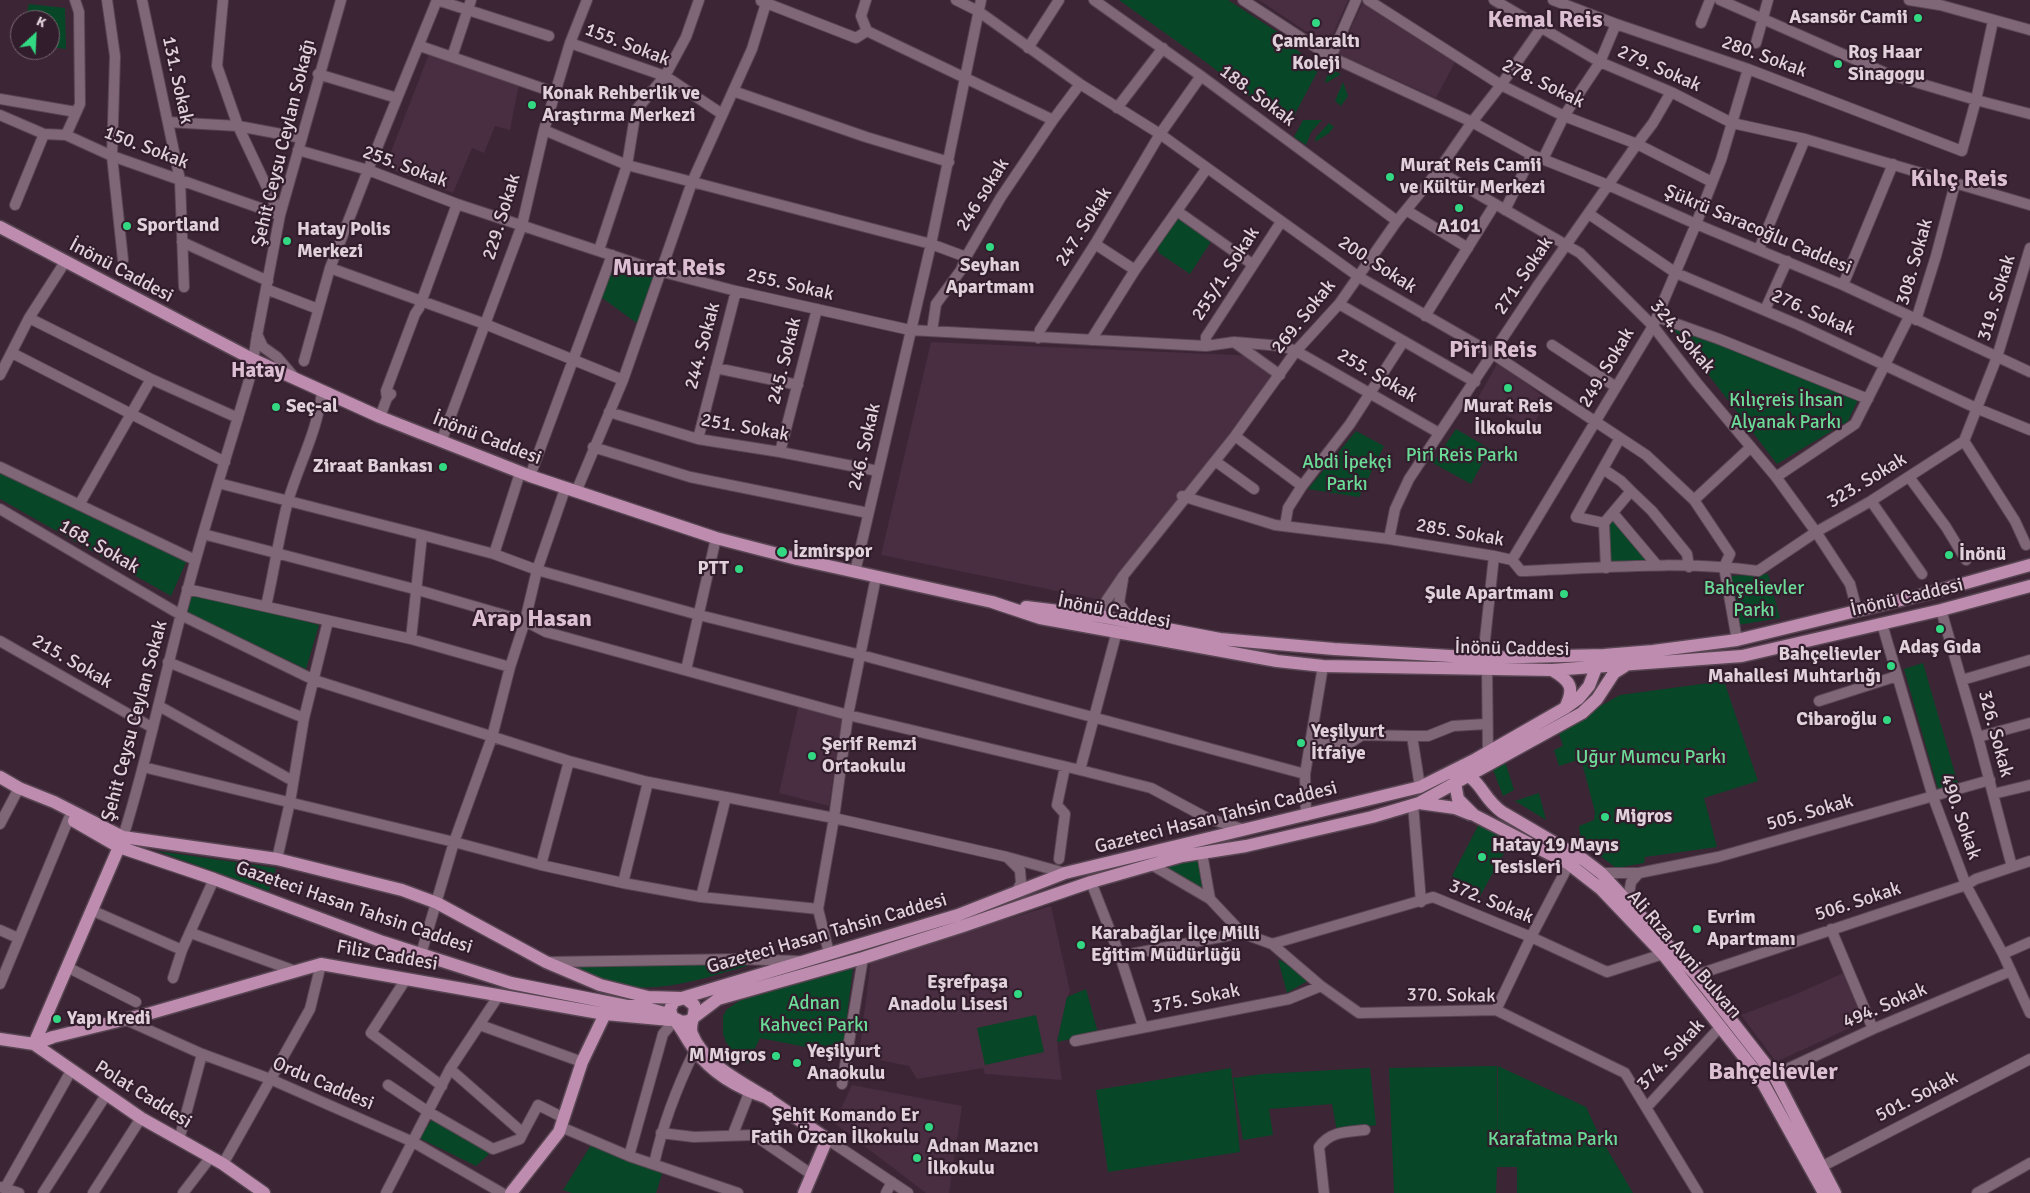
<!DOCTYPE html>
<meta charset="utf-8">
<style>
body{margin:0}
#map{position:relative;width:2030px;height:1193px;overflow:hidden;background:#3c2636;font-family:Signika,sans-serif}
canvas{display:block}
.north{position:absolute;left:10px;top:10px;width:50px;height:50px;box-sizing:border-box;background:#321d2c;border:1px solid #786572;border-radius:50%;rotate:25deg;font-size:14px;font-weight:700;line-height:20px;text-align:center;color:#e0d1db}
.north::after{content:'';display:block;margin:auto;width:18px;height:22px;background:#32d882;clip-path:polygon(50% 0,100% 100%,50% 72%,0 100%)}
</style>
<div id="map">
<canvas width="2030" height="1193"></canvas>
<div class="north">K</div>
</div>
<script>
const context = document.querySelector('canvas').getContext('2d');
context.lineJoin = 'round';
function fillPath(path, color) {
  context.fillStyle = color;
  context.fill(path, 'evenodd');
}
function strokePath(path, color, width, dash) {
  context.strokeStyle = color;
  context.lineWidth = width;
  context.lineCap = dash ? 'butt' : 'round';
  context.setLineDash(dash || []);
  context.stroke(path);
}
function write(font, color, halo, rows, align = 'center') {
  context.font = font + ' Signika,sans-serif';
  context.lineWidth = 4.5;
  context.setLineDash([]);
  context.textBaseline = 'middle';
  context.strokeStyle = halo;
  context.fillStyle = color;
  for (const [text, x, y, turn = 0] of rows) {
    context.save();
    context.translate(x, y);
    context.rotate((+turn || 0) * Math.PI / 180);
    context.textAlign = isNaN(turn) ? turn : align;
    if (halo) context.strokeText(text, 0, 0);
    context.fillText(text, 0, 0);
    context.restore();
  }
}
fillPath(new Path2D(`
 M1259,0H1348L1328,46Z
 M1363,2L1455,62L1436,98L1339,54Z
 M429,54L519,84L510,130L495,126L484,153L472,148L453,193L385,167Z
 M931,342L1258,356L1275,374L1101,600L881,555Z
 M1497,364L1520,378L1547,400L1535,422L1530,420L1524,425L1478,398Z
 M799,704L842,718L829,806L779,793Z
 M1051,906L1070,991L1067,998L1057,1042L1062,1080L985,1074L983,1068L917,1079L909,1066L859,1056L871,959Z
 M1846,972L1865,1021L1776,1062L1741,1015L1794,995Z
 M852,1085L962,1106L949,1193H926L834,1123Z`), '#492d41');
fillPath(new Path2D(`
 M1119,0H1228L1287,38L1298,51L1320,67L1288,127L1207,63Z
 M29,4L65,8L66,49L50,47V20H25Z
 M1330,69L1341,74L1326,83L1325,81Z
 M1343,82L1348,96L1341,106L1335,101Z
 M1303,120H1322L1311,132L1306,145L1294,137Z
 M1329,123L1334,127L1329,133L1315,142L1316,137Z
 M1178,216L1212,240L1190,274L1159,253L1157,247Z
 M615,261L654,275L638,324L601,297Z
 M1668,322L1858,400L1848,421L1777,464Z
 M1456,429L1490,449L1471,484L1433,463Z
 M1356,431L1384,446L1359,497L1308,489Z
 M0,471L187,560L171,596L0,499Z
 M1613,516L1651,560L1610,565L1607,524Z
 M1768,574L1780,618L1738,625L1730,576Z
 M193,592L319,625L306,669L187,613Z
 M1923,663L1958,784L1938,789L1904,669Z
 M1724,681L1758,781L1704,798L1717,847L1645,857L1644,863L1616,868L1581,841L1579,826L1594,820L1595,812L1581,759L1559,766L1554,750L1563,746L1558,730L1620,695Z
 M1504,758L1514,790L1503,796L1492,767Z
 M1539,793L1546,820L1515,801Z
 M1480,822L1512,839L1480,896L1452,876Z
 M157,851L276,868L269,891Z
 M1199,853L1207,894L1159,863Z
 M1278,959L1311,979L1287,993Z
 M744,963L747,966C697,980 653,997 601,981C588,978 575,970 562,964Z
 M853,968L842,1054L760,1038L748,1063L732,1050L726,1042L723,1034V1016L727,1009L741,1000Z
 M1086,989L1098,1033L1057,1042L1067,997Z
 M1036,1015L1044,1052L985,1065L977,1028Z
 M1497,1066V1155L1498,1066L1586,1107L1600,1137L1633,1193H1517V1167H1497L1496,1193H1394L1389,1068Z
 M1231,1068L1240,1152L1108,1172L1096,1090Z
 M1370,1068L1376,1125L1337,1131L1332,1104L1269,1109L1273,1135L1243,1140L1233,1078L1263,1074Z
 M433,1118L491,1152L476,1166L419,1138Z
 M591,1145L663,1171L656,1193H572L563,1190Z`), '#074626');
const minor = new Path2D(`
 M107,0L115,56L112,156L123,260
 M142,0L180,180L184,287
 M223,0L217,66L238,126L280,215
 M437,0L549,36
 M866,0L861,16L867,31
 M956,0L978,11L1080,84L1160,134L1359,277L1493,354L1646,455L1694,500L1730,554L1724,567L1737,640
 M1094,0L1201,76L1397,221
 M1243,0L1331,57L1472,122L1532,155L1608,185L1696,224L1843,285L2030,372
 M1368,0L1501,85L1564,116L1637,144L1712,182
 M1494,0L1600,62L1671,92L1732,123L1805,139L2030,205
 M1553,0L1616,24L1748,69L1962,151L1976,100L1993,21
 M1720,0L1888,74L1976,100L2030,114
 M1909,0L1940,5L2030,30
 M761,1L856,38L867,31L1053,120
 M1701,23L1710,0
 M570,43L665,76L722,114
 M1756,43L1768,0
 M420,46L556,93
 M1028,48L1059,0
 M452,57L471,0
 M1331,57L1356,0
 M318,74L397,98
 M733,91L866,137L949,162
 M0,99L76,112
 M1117,108L1163,48
 M0,115L44,134L66,135L112,156L280,215
 M168,122L238,126L302,138
 M544,130L627,165L931,244L966,257
 M66,135L80,104L79,12L75,0
 M298,150L368,170L457,204L659,271L736,291L910,330L1206,346L1234,342L1282,346L1296,351L1439,433
 M1543,159L1564,116L1600,62L1616,24
 M1438,171L1580,253L1653,326L1697,383L1776,477L1816,532L1850,584L1857,610
 M15,205L44,134
 M1406,210L1468,248
 M1505,210L1532,155
 M1177,211L1252,264
 M1589,214L1676,273L1799,325L1976,408L2030,430
 M182,242L268,281
 M1095,244L1135,270
 M1759,249L1805,139
 M599,250L627,165L636,110L665,76L686,37L699,0
 M330,268L485,324L623,380
 M1843,285L1893,164
 M266,289L318,309
 M1339,304L1475,382
 M1765,310L1787,261
 M1425,316L1495,204
 M1657,317L1719,339L1868,399
 M29,318L151,379L238,418
 M1916,320L1936,256L1955,184
 M932,331L936,304L961,270L966,257L1001,197L1053,120L1080,84
 M257,334L263,347L277,357L294,377
 M1038,338L1040,330L1095,244L1160,134L1201,76
 M1091,340L1135,270L1207,168
 M1234,342L1280,375
 M1552,345L1616,387
 M1206,346V337L1281,222
 M12,353L225,462
 M304,361L330,268L368,170L437,0
 M716,368L798,385
 M0,375L29,318L65,262
 M387,398L386,391L415,314L419,308L457,204
 M609,412L698,439L780,452L878,471
 M380,417L387,398L391,394
 M1235,436L1302,486
 M698,439L736,291
 M1964,441L2015,521L2026,545
 M441,442L522,225L544,130L570,43L587,0
 M593,447L690,477L868,513
 M780,452L817,309
 M1215,461L1254,489
 M0,467L195,560
 M1603,469L1621,481L1631,491
 M530,476L612,255
 M1776,477L1855,424L1909,317
 M1909,477L1946,527L1966,560
 M218,483L422,535L494,554L537,570L699,615L861,655L1305,774
 M576,492L623,380L692,182L752,49L767,0
 M1182,496L1275,525L1389,539L1494,556L1512,560L1521,571C1600,568 1679,560 1758,571L1816,532L1871,501L1964,441L1997,357L2030,248
 M1694,500L1751,447
 M1871,501L1922,574
 M79,505L151,379
 M0,509L181,615L314,680L569,761L648,782L834,818L1007,857L1065,873
 M1613,513L1656,564
 M1604,523L1576,517L1620,438
 M1285,526L1288,508L1302,486L1350,424L1403,342
 M203,534L418,590L525,621L546,632L848,715L1080,770L1151,788L1207,818L1242,829
 M1389,539L1395,509L1409,479L1538,285L1637,144L1653,123L1671,92
 M494,554L520,473
 M1512,560L1653,326L1696,224L1721,160L1748,69
 M1606,568L1604,523L1631,491L1652,511L1687,554L1689,567
 M855,572L931,244L981,0
 M1123,579L1119,603L1125,612L1139,623
 M187,589L411,639L510,667
 M266,606C274,572 279,535 288,501C299,464 318,430 322,391
 M1941,610L1978,737L2012,867
 M1098,622L1106,601L1123,576L1235,436L1296,351L1339,304L1397,221L1438,171L1472,122L1501,85L1541,28
 M1882,624L1933,797L1966,885L2003,954L2030,1013
 M411,639L422,535
 M0,641L153,728
 M1483,658L1494,556
 M168,662L304,718
 M1487,668L1488,753
 M686,670L716,538
 M1962,680L2030,660
 M1819,701L1897,676
 M159,706L293,781
 M1412,736H1428L1453,726L1486,724
 M1978,737L2030,723
 M1311,741L1350,743L1362,735L1412,736L1420,787
 M143,767L454,842L541,865L623,883L701,897L818,909
 M1080,770L1117,631
 M1993,794L2030,785
 M1413,804L1421,902
 M1306,816L1305,774L1323,666
 M0,824L19,788
 M123,837C149,755 165,671 188,588C207,515 231,443 252,370L256,341L280,215L341,0
 M1202,853L1210,899L1242,933L1272,944L1321,986L1359,1013L1496,1010L1625,1073L1698,1193
 M1008,858L1020,870L1021,883L1016,893
 M277,859L290,802L304,718L328,621
 M1059,859L1065,814L1057,805L1065,767
 M541,865L569,761
 M1152,865L1210,899
 M1601,873H1639L1718,857L1990,780
 M1091,882L1120,956L1143,1027
 M623,883L648,782
 M701,897L726,797
 M1628,900L1631,882L1639,873
 M91,910L182,950
 M1831,929L1873,1029
 M0,930L18,938
 M191,933L295,971
 M1272,944L1433,897L1531,937L1607,972L1663,954
 M829,953L818,909L834,818L848,715L876,577
 M421,954L454,842L492,737L510,667L525,621L537,570L565,489
 M2003,954L2030,942
 M1120,956L1242,933
 M548,962L737,959L798,961
 M67,967L136,1002
 M1696,975L1966,885L1976,879L2030,861
 M173,978L182,950L214,879
 M406,979L371,1033L442,1086
 M0,984L69,818
 M1496,1010L1531,937L1569,864
 M124,1019L202,1054L270,1079L413,1142L502,1193
 M480,1025L582,1062
 M1075,1041L1289,999L1321,986
 M450,1069L523,1133L538,1105L564,1118
 M1774,1075L1873,1029L2011,971
 M842,1084L863,958
 M388,1085L427,1111L493,1149L520,1139L523,1133
 M1647,1107L1721,1026
 M561,1127L629,1156L738,1193
 M661,1133L694,1137L754,1135L811,1174
 M733,1134L749,1093
 M827,1139L908,1193
 M179,1140L202,1054
 M629,1156L663,1034L675,1020
 M223,1164L310,1009L321,964
 M654,1164C663,1123 677,1087 695,1050
 M1821,1167L2030,1059
 M0,1187L19,1193
 M5,1188L71,1071
 M43,1193L106,1095
 M93,1193L141,1118
 M183,1193L210,1158
 M386,1193L450,1069L499,995
 M886,1193L892,1182
 M1324,1193L1319,1147C1330,1131 1347,1132 1365,1130
 M1977,1193L2030,1163`);
const major = new Path2D(`
 M0,227L254,360L380,417L530,476L716,538L797,559L992,602L1040,618L1277,661L1323,666L1552,670L1742,656L1941,610L2030,586
 M1026,607L1099,616L1220,639L1334,649L1483,658L1604,655L1653,651L1737,640L1930,593L2030,565
 M1552,670C1571,681 1575,688 1565,708
 M0,777L19,788L54,802L123,837L277,859L402,890L437,903L546,962L600,985L648,997L682,998L958,915L1065,873L1420,787L1476,759L1565,708L1579,698L1589,686L1596,668L1604,655
 M1419,803L1455,808L1470,814
 M74,821L119,847L214,879L383,942L511,983L627,1006H639L661,1012L682,1022L689,1021L718,999L863,958L963,926L1091,882L1182,856L1246,846L1372,817L1419,803L1582,713L1597,699L1614,673L1625,666
 M0,1039L34,1044L141,1118L223,1164L264,1193
 M34,1044L53,1037L151,1013L321,964L605,1014L627,1006
 M34,1044L119,847
 M768,1098C739,1089 712,1073 694,1049C686,1039 681,1026 672,1017L670,1009L674,1001L685,998L694,1005C697,1015 688,1023 692,1034C705,1066 743,1082 770,1100C789,1113 808,1126 827,1139L804,1193
 M511,1193L559,1132L582,1062L605,1014L670,1020
 M1824,1193L1759,1076L1663,954L1601,889L1569,864L1474,815L1458,799L1455,783L1457,770C1483,780 1481,797 1502,812L1584,860L1601,873L1696,975L1774,1075L1835,1193`);
strokePath(minor, '#584552', 12);
strokePath(major, '#584552', 15);
strokePath(minor, '#806778', 10);
strokePath(major, '#bd8caf', 12);
for (const [x, y, r, color] of [
 [1918,18,5,"#32d882"],
 [1316,23,5,"#32d882"],
 [1838,64,5,"#32d882"],
 [532,105,5,"#32d882"],
 [1390,177,5,"#32d882"],
 [1459,208,5,"#32d882"],
 [127,226,5,"#32d882"],
 [287,241,5,"#32d882"],
 [990,247,5,"#32d882"],
 [1508,388,5,"#32d882"],
 [276,407,5,"#32d882"],
 [443,467,5,"#32d882"],
 [782,552,6,"#32d882"],
 [1949,555,5,"#32d882"],
 [739,569,5,"#32d882"],
 [1564,594,5,"#32d882"],
 [1940,629,5,"#32d882"],
 [1891,666,5,"#32d882"],
 [1887,720,5,"#32d882"],
 [1301,743,5,"#32d882"],
 [812,756,5,"#32d882"],
 [1605,817,5,"#32d882"],
 [1482,857,5,"#32d882"],
 [1697,929,5,"#32d882"],
 [1081,945,5,"#32d882"],
 [1018,994,5,"#32d882"],
 [57,1019,5,"#32d882"],
 [776,1056,5,"#32d882"],
 [797,1063,5,"#32d882"],
 [929,1127,5,"#32d882"],
 [917,1158,5,"#32d882"]
]) {
  const dot = new Path2D();
  dot.arc(x, y, r, 0, 2 * Math.PI);
  context.fillStyle = color;
  context.fill(dot);
  strokePath(dot, '#321d2c', 2);
}
write('bold 19px', '#e0d1db', '#321d2c', [
 ["Asansör Camii",1908,18,"right"],
 ["Çamlaraltı",1316,42,"center"],
 ["Koleji",1316,64,"center"],
 ["Roş Haar",1848,53],
 ["Sinagogu",1848,75],
 ["Konak Rehberlik ve",542,94],
 ["Araştırma Merkezi",542,116],
 ["Murat Reis Camii",1400,166],
 ["ve Kültür Merkezi",1400,188],
 ["Sportland",137,226],
 ["A101",1459,227,"center"],
 ["Hatay Polis",297,230],
 ["Merkezi",297,252],
 ["Seyhan",990,266,"center"],
 ["Apartmanı",990,288,"center"],
 ["Seç-al",286,407],
 ["Murat Reis",1508,407,"center"],
 ["İlkokulu",1508,429,"center"],
 ["Ziraat Bankası",433,467,"right"],
 ["İzmirspor",793,552],
 ["İnönü",1959,555],
 ["PTT",729,569,"right"],
 ["Şule Apartmanı",1554,594,"right"],
 ["Adaş Gıda",1940,648,"center"],
 ["Bahçelievler",1881,655,"right"],
 ["Mahallesi Muhtarlığı",1881,677,"right"],
 ["Cibaroğlu",1877,720,"right"],
 ["Yeşilyurt",1311,732],
 ["İtfaiye",1311,754],
 ["Şerif Remzi",822,745],
 ["Ortaokulu",822,767],
 ["Migros",1615,817],
 ["Hatay 19 Mayıs",1492,846],
 ["Tesisleri",1492,868],
 ["Evrim",1707,918],
 ["Apartmanı",1707,940],
 ["Karabağlar İlçe Milli",1091,934],
 ["Eğitim Müdürlüğü",1091,956],
 ["Eşrefpaşa",1008,983,"right"],
 ["Anadolu Lisesi",1008,1005,"right"],
 ["Yapı Kredi",67,1019],
 ["Yeşilyurt",807,1052],
 ["Anaokulu",807,1074],
 ["M Migros",766,1056,"right"],
 ["Şehit Komando Er",919,1116,"right"],
 ["Fatih Özcan İlkokulu",919,1138,"right"],
 ["Adnan Mazıcı",927,1147],
 ["İlkokulu",927,1169]
], 'left');
write('19px', '#e0d1db', '#321d2c', [
 ["155. Sokak",627,45,21],
 ["280. Sokak",1764,57,20],
 ["279. Sokak",1659,69,24],
 ["131. Sokak",177,80,78],
 ["278. Sokak",1543,84,26],
 ["188. Sokak",1257,96,37],
 ["Şehit Ceysu Ceylan Sokağı",284,143,-76],
 ["150. Sokak",146,148,21],
 ["255. Sokak",405,167,20],
 ["246 sokak",983,195,-58],
 ["229. Sokak",502,217,-73],
 ["247. Sokak",1084,227,-58],
 ["Şükrü Saracoğlu Caddesi",1758,230,23],
 ["308. Sokak",1915,262,-74],
 ["200. Sokak",1377,265,33],
 ["İnönü Caddesi",121,271,28],
 ["255/1. Sokak",1226,274,-57],
 ["271. Sokak",1524,276,-56],
 ["255. Sokak",790,285,13],
 ["319. Sokak",1997,298,-73],
 ["276. Sokak",1813,313,24],
 ["269. Sokak",1304,317,-51],
 ["324. Sokak",1682,337,50],
 ["244. Sokak",703,346,-75],
 ["245. Sokak",785,361,-76],
 ["249. Sokak",1607,368,-59],
 ["255. Sokak",1377,376,30],
 ["251. Sokak",745,428,10],
 ["İnönü Caddesi",487,439,21],
 ["246. Sokak",865,447,-77],
 ["323. Sokak",1867,481,-31],
 ["285. Sokak",1460,533,10],
 ["168. Sokak",99,547,30],
 ["İnönü Caddesi",1907,598,-13],
 ["İnönü Caddesi",1114,612,11],
 ["İnönü Caddesi",1512,649,1],
 ["215. Sokak",72,662,30],
 ["Şehit Ceysu Ceylan Sokak",135,721,-75],
 ["326. Sokak",1995,734,75],
 ["505. Sokak",1810,813,-16],
 ["490. Sokak",1960,817,71],
 ["Gazeteci Hasan Tahsin Caddesi",1216,818,-14],
 ["372. Sokak",1491,902,22],
 ["506. Sokak",1858,902,-18],
 ["Gazeteci Hasan Tahsin Caddesi",354,908,19],
 ["Gazeteci Hasan Tahsin Caddesi",827,934,-16],
 ["Ali Rıza Avni Bulvarı",1684,955,49],
 ["Filiz Caddesi",387,956,10],
 ["370. Sokak",1451,996,1],
 ["375. Sokak",1196,999,-11],
 ["494. Sokak",1885,1006,-23],
 ["374. Sokak",1671,1055,-47],
 ["Ordu Caddesi",323,1084,23],
 ["Polat Caddesi",143,1095,32],
 ["501. Sokak",1917,1097,-27]
]);
write('19px', '#6bdc97', '#321d2c', [
 ["Kılıçreis İhsan",1786,401],
 ["Alyanak Parkı",1786,423],
 ["Piri Reis Parkı",1462,456],
 ["Abdi İpekçi",1347,463],
 ["Parkı",1347,485],
 ["Bahçelievler",1754,589],
 ["Parkı",1754,611],
 ["Uğur Mumcu Parkı",1651,758],
 ["Adnan",814,1004],
 ["Kahveci Parkı",814,1026],
 ["Karafatma Parkı",1553,1140]
]);
write('bold 21px', '#dcbfd3', '#321d2c', [
 ["Hatay",258,371]
]);
write('bold 24px', '#dcbfd3', '#321d2c', [
 ["Kemal Reis",1545,21],
 ["Kılıç Reis",1959,180],
 ["Murat Reis",669,269],
 ["Piri Reis",1493,351],
 ["Arap Hasan",532,620],
 ["Bahçelievler",1773,1073]
]);
</script>
